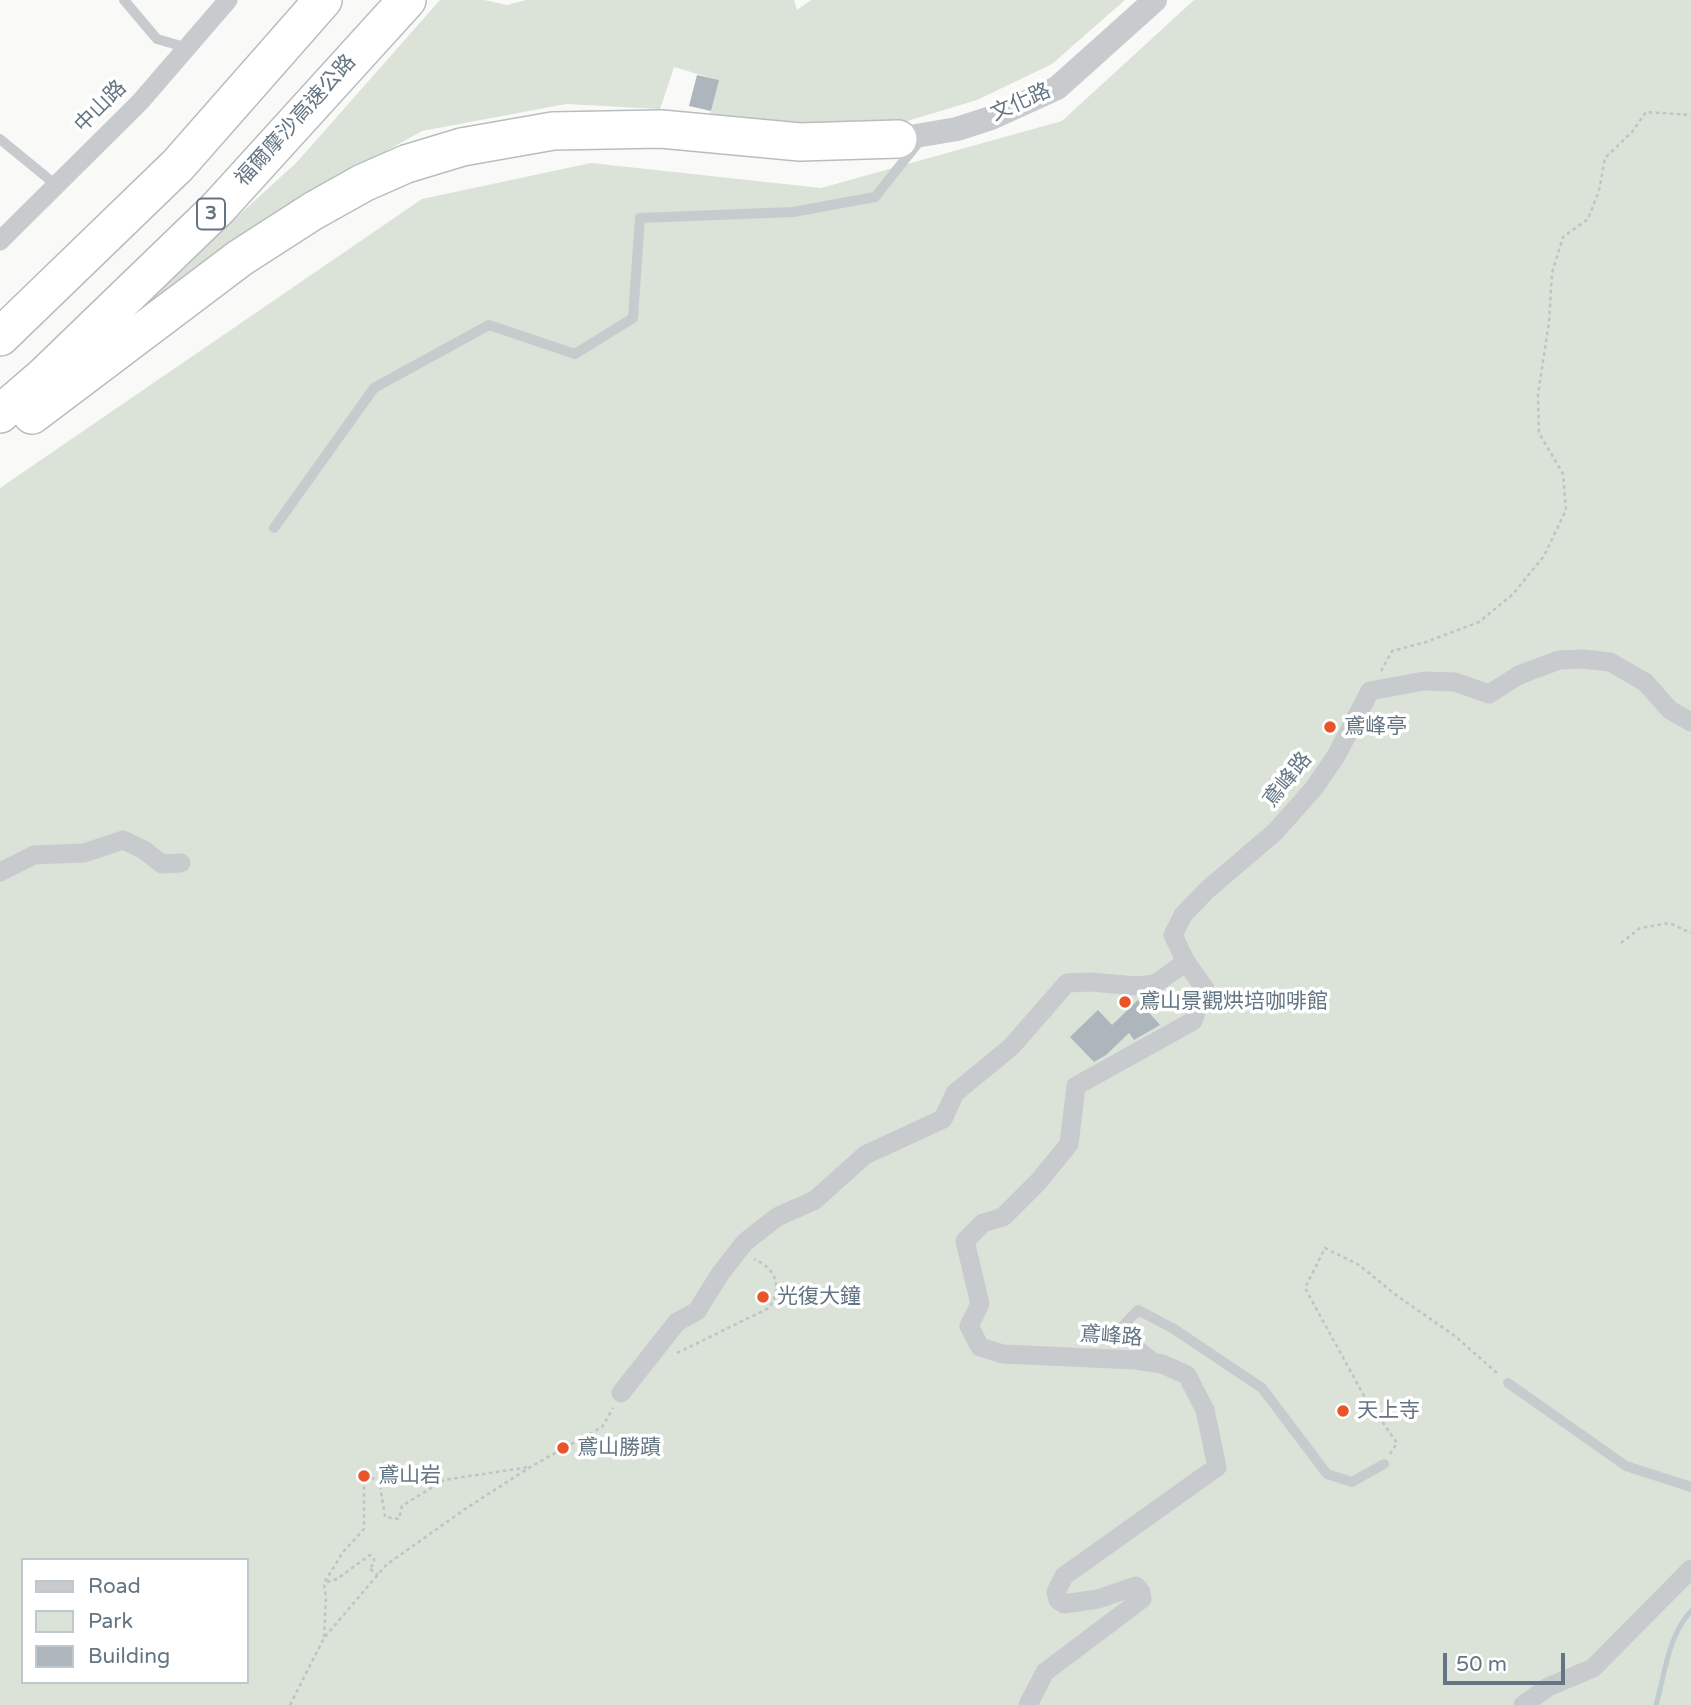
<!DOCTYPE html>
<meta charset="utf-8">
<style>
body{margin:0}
#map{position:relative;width:1691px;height:1705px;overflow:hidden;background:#f9f9f7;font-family:"Varela Round",sans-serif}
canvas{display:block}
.legend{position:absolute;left:21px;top:1558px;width:228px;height:126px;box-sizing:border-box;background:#fff;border:2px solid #c1c8cd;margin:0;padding:9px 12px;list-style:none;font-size:21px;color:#637583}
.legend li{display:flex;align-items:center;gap:14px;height:35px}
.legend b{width:35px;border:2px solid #c1c8cd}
.scale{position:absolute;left:1443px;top:1653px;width:122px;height:32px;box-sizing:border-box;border:4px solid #637583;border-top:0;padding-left:9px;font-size:21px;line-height:24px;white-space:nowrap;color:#637583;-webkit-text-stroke:5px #fff;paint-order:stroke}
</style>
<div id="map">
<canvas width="1691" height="1705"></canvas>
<ul class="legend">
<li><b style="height:9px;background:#c7cbce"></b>Road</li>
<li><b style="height:19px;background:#dbe2d8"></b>Park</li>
<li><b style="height:19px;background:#adb6bc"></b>Building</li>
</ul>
<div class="scale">50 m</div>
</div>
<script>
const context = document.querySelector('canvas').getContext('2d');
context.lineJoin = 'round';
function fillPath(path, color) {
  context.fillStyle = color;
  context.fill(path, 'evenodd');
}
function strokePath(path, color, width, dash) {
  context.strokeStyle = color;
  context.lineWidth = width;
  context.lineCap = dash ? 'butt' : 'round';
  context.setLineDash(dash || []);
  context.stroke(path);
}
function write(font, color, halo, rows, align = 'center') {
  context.font = font + ' "Varela Round","Noto Sans TC",sans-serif';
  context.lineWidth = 7;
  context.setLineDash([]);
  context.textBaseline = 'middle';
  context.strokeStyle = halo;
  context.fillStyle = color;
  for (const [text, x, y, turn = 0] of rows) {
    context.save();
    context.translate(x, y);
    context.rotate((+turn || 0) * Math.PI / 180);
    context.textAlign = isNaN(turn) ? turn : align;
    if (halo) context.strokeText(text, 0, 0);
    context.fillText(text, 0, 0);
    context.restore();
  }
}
fillPath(new Path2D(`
 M440,0H484L507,5L526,0H794L797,10L811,0H1125L1052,64L977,100L907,121L799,123L710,116L718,80L674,67L660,109L566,104L422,131L341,176L154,314L155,292L297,162Z
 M1194,0H1691V1705H0V488L422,199L591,163L821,188L1062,121ZM23,1560H247V1682H23Z`), '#dbe2d8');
strokePath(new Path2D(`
 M1656,1705C1665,1673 1668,1636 1691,1611`), '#c0cbcf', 5);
fillPath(new Path2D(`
 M697,75L719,80L711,111L689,106Z
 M1138,1000L1160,1025L1134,1040L1129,1033L1106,1055L1094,1062L1070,1037L1098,1010L1112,1025Z`), '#adb6bc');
const motorway = new Path2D(`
 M462,147L553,131L661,129L800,142L898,139
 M0,337L178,165L323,0
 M0,414L44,376L218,208L407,0
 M32,415L240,258L313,211L363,183L406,164`);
strokePath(motorway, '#b9bdc0', 40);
strokePath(new Path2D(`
 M1381,671L1392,651L1426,642L1479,622L1513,594L1544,556L1566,510L1563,474L1539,433L1538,394L1549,322L1552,273L1563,237L1588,219L1599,191L1605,158L1632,132L1646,112L1691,115
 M1621,943L1640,928L1669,923L1691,933
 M677,1353L769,1308C783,1288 776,1268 754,1259
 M1390,1454L1397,1443L1363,1394L1305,1288L1325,1248L1359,1265L1396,1295L1455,1336L1498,1374
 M327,1582L337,1579L370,1555L374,1559V1564L369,1568L378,1575
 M324,1637L326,1598L324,1583L343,1552L364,1529V1476L379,1480L385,1517L399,1519L402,1506L444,1480L529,1467
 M290,1705L324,1638L386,1565L468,1507L532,1466L602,1427L613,1408`), '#c0c3c5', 2.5, [3.5, 3.5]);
strokePath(new Path2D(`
 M124,0L157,39L188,48
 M0,139L56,185
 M274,528L374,388L489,325L575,354L633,318L640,218L793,212L875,197L922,138
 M1156,1359L1119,1330L1138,1310L1174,1329L1262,1388L1327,1474L1352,1482L1384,1464
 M1508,1383L1626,1466L1691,1487`), '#c7cbce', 10);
strokePath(new Path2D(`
 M0,241L140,102L228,0
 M0,872L34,855L84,853L123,840L144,850L162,864L181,863
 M621,1393L677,1322L697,1311L720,1274L745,1242L777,1217L815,1200L865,1155L943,1119L955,1093L1011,1047L1067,983L1091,982L1136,986L1155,984L1186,962L1173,935L1183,915L1207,890L1275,832L1314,788L1336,756L1370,691L1424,681L1455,682L1489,694L1519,675L1559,660L1583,659L1610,662L1645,682L1670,710L1691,722
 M1028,1705L1045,1672L1142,1599L1141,1592L1136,1586L1098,1599L1064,1604L1058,1600L1056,1592L1064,1576L1217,1467L1205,1410L1187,1375L1162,1364L1136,1360L1003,1354L980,1347L969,1326L980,1304L965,1241L983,1223L1003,1217L1039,1181L1069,1144L1076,1086L1193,1021L1205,989L1186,962
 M1523,1705L1548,1687L1593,1668L1691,1569`), '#c7cbce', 19);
strokePath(new Path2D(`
 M898,139L957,129L991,118L1057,88L1155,0`), '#c7cbce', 24);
strokePath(motorway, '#fff', 37);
const motorwayBridge = new Path2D(`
 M406,164L462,147`);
strokePath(motorwayBridge, '#b9bdc0', 40, []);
strokePath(motorwayBridge, '#fff', 37);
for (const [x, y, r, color] of [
 [1330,727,7,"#e95428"],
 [1125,1002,7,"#e95428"],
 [763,1297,7,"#e95428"],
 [1343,1411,7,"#e95428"],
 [563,1448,7,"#e95428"],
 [364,1476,7,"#e95428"]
]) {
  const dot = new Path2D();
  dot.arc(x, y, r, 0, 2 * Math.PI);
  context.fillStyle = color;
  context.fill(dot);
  strokePath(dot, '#fff', 2.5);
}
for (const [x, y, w] of [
 [211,214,28]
]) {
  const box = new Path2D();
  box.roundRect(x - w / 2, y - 15.5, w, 31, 5);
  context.fillStyle = '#fff';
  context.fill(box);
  strokePath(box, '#637583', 2);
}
write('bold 19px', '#637583', null, [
 ["3",211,214]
]);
write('21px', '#637583', '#fff', [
 ["文化路",1021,103,-24],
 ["中山路",101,107,-45],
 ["福爾摩沙高速公路",296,121,-48],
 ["鳶峰路",1288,780,-51],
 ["鳶峰路",1111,1337,4]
]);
write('21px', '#637583', '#fff', [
 ["鳶峰亭",1344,727],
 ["鳶山景觀烘培咖啡館",1139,1002],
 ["光復大鐘",777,1297],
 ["天上寺",1357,1411],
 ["鳶山勝蹟",577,1448],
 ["鳶山岩",378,1476]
], 'left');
</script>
